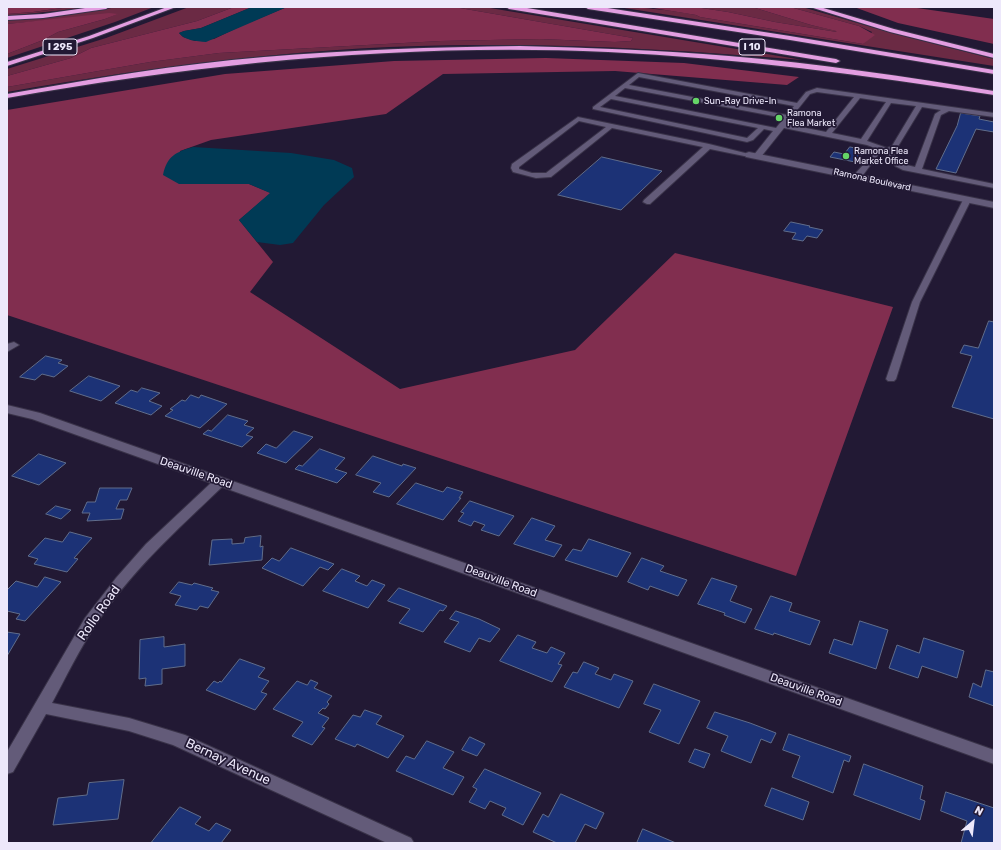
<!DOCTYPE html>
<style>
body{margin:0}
#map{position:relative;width:1001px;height:850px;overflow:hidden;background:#221934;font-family:Rubik,sans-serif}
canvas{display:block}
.frame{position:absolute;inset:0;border:8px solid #ede8fb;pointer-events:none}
.north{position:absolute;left:953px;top:802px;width:40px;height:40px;-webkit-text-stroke:3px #221934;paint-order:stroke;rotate:28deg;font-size:11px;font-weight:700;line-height:16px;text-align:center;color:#ede8fb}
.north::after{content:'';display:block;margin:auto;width:14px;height:18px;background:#ede8fb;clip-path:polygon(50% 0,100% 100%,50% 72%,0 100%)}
</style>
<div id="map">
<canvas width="1001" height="850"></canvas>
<div class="frame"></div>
<div class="north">N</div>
</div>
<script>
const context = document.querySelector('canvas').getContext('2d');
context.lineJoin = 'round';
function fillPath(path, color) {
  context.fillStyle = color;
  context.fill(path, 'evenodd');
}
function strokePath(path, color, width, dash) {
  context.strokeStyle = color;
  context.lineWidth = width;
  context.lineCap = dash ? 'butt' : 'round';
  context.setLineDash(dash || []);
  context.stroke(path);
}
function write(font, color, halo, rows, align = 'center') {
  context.font = font + ' Rubik,sans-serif';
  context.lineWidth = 3.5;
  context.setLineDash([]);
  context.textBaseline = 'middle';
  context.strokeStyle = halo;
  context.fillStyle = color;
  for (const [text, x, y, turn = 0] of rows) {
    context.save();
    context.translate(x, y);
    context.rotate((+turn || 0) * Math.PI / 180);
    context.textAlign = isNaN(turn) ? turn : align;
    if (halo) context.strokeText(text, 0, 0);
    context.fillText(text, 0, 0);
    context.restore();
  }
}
fillPath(new Path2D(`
 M69,7H93L7,16V14L34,12Z
 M118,7H154L115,22L7,58V54L43,40L58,32L105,19L117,14L7,24V20L53,17Z
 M189,7H234L197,21L91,48L71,58L7,76V69L106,38Z
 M454,7H484L803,60C695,51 587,44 478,45C320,45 162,65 7,92V87L150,62L219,53L441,41L540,39L615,42L631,41L633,38Z
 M618,7C645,7 670,10 696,15L700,17L863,44L872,32L859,26L790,7H802L896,34L994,59V66Z
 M695,7H752L811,25L837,31V32L775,22L728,12Z`), '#6b2a44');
fillPath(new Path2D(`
 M7,7H69L33,12L7,14Z
 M234,7H252L201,28L184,31L179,33L183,37L195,41L214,39L243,25L287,7H454L633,38L631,41L615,42L540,39L441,41L219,53L150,62L7,87V76L71,58L91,48L197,21Z
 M635,7H695L728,12L775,22L837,32L836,31L811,25L752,7H790L859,26L875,35L863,44L700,17L696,15L653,8L641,9Z
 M854,7H910L994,19V44L898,23Z
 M109,13L118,14L105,19L58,32L43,40L7,54V24Z
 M546,58L684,63L799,77L787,85L615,71L443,74L386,114L211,140L180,151L179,184H249L271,193L239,220L273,262L250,292L400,389L575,350L675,253L893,307L796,576L7,315V110L225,74L394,61Z`), '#812e4f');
fillPath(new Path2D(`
 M252,7H287L206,42C196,41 186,41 179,33L184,31L201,28Z
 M193,147L291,153L334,160L352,168L354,177L324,205L293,243L280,245L257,242L239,220L270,193L249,184H179L163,175C167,156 176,152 193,147Z`), '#003a55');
const building = new Path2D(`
 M961,113L980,116L979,119L994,122V132L976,129L956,173L936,169L957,126Z
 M850,147L866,150L859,158L863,159L860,163L830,157L834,152L844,154Z
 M602,157L662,171L621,210L558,195Z
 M791,222L810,226L809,227L823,230L817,238L807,236L803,241L792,239L796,233L784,231Z
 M989,321L994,322V419L952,407L972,356L960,353L964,345L978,348Z
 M46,356L62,360L58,363L68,366L54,377L42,374L35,380L20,377Z
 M89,376L120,386L101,401L70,391Z
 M142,388L160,393L149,401L162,406L151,415L115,403L131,390L137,392Z
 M191,395L199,398L201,395L227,404L200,428L165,416L173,410L170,409L182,400L185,401Z
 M228,415L248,421L244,425L254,428L246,435L253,437L242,447L203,434L208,430L211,431Z
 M294,431L313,437L286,463L257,453L266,444L276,448Z
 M320,449L345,458L335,469L347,473L337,483L295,469L299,465L302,466Z
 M39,454L66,463L39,485L12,476Z
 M373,456L402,466L403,464L416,468L389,497L373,492L381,483L356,475Z
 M416,483L443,492L447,487L463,492L459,498H461L443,520L397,504Z
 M100,488H132L127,500H120L116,509H124L121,519L87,521L90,513H82L87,502H95Z
 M470,501L514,516L499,536L481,530L485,525L474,521L471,526L458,521L464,513L461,512Z
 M56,506L71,510L61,519L46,514Z
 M532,518L555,526L545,540L562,545L554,557L514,544Z
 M70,532L92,538L74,558L78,559L67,572L34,564L38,559L28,556L45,538L62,542Z
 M261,536L260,547L263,546L262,560L209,565L212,540L232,539V544L244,543L245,538Z
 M589,539L631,553L617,577L565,560L573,549L581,551Z
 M291,548L334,564L328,570L320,567L303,586L262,568L272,558L279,561Z
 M642,558L664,566L660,571L687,580L678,596L650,586L648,590L628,582Z
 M342,569L360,576L355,581L367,586L372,580L385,585L368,608L323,591Z
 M45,577L61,582L25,621L16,619L20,614L7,611V590L16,581L37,587Z
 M712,578L737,586L730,601L752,609L745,623L724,615L725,613L698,604Z
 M179,582L192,585L194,583L213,588L211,590L219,592L208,608L200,606L197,610L175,605L181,596L170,593Z
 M399,588L447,606L443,611L440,610L423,632L399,623L410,609L388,601Z
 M771,596L792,603L789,611L820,621L810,645L774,633L773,635L755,629Z
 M456,611L479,619L500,629L490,642L479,638L470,652L444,642L459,622L450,619Z
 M860,621L888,630L876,669L829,653L834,639L852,645Z
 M7,632L20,634L7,656Z
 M518,635L536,642L532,648L547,653L551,647L565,653L558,664L562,665L552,682L500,661Z
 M164,637V647L185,644V666L162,669V684L145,686L146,678L139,679L140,640Z
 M924,638L964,651L957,678L922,666L918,678L889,668L897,645L919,653Z
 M240,659L265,668L258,677L269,681L261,692L267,694L255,710L206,690L214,681L218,683L220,681L221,682Z
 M584,662L599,668L595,674L611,680L614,674L633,681L619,708L564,687L573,672L577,673Z
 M986,670L994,672V706L969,697L973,683L981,687Z
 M311,680L318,683L314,688L332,696L327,702L329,704L325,709L323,708L318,713L329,718L322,727L325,728L312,745L292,736L303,722L273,709L297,681L307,685Z
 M654,684L700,701L679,744L649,732L661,710L644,704Z
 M365,710L382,716L376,724L404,736L388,758L357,744L355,747L335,739L353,715L360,717Z
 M715,712L750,723L776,733L771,743L761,739L751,763L721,751L728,736L707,728Z
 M789,734L851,756L849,762L844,760L833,793L792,777L800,756L783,750Z
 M470,737L485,744L477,756L462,750Z
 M427,741L454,752L443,768L464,777L453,795L396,771L406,756L414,759Z
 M695,749L710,754L704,768L689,762Z
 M864,764L923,786L920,799L925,801L920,820L854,795Z
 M485,769L541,793L523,825L502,815L506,808L490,801L485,809L469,802L477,789L473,787Z
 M124,780L118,819L53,825L58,798L87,795L89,783Z
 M772,788L809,802L803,820L765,806Z
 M946,792L994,808V843H961L967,821L941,811Z
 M561,794L604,813L596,829L585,824L575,843H557L533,832L543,814L548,817Z
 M180,807L201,817L195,824L209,831L216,823L231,830L221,843H155L152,842Z
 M643,829L676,843H637Z`);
fillPath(building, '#1c3276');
strokePath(building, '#606d8b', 1);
const lane = new Path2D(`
 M638,73L797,103L806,92L817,88L994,113V117L949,111L941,115L922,169L994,184V188L903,170L895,166L885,153L878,155L860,179H854V175L874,153L880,150L867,145L784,128L760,158H757L753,156L773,131L764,129L753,140L747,142L593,109V107ZM639,77L794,106L787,115L629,85ZM625,88L784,118L776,128L615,96ZM817,92L854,97L826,132L786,124L810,94ZM860,98L886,102L861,139L832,133ZM611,99L758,128L747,138L600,107ZM891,103L916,106L892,146L887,148L867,141ZM922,107L941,110L935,114L915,167C903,165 898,160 891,151L897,148Z
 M578,117L709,144L753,155L749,157L710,149L650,204H647L643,202L644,200L703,147L612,128L551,177L536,178L513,172L511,168L512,164ZM579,121L606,127L546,173H532L519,169V167Z
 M964,198H967L971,200L920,302L896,379L894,381H888L886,379L912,302Z`);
const street = new Path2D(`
 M749,152L994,202V208L746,157L745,155L746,153Z
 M14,342L19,345L7,352V344Z
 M7,405L40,413L994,750V764L222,487C177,530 129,573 95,626C79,650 66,677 52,703L129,718L185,735L411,838L414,843H387L173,745L129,731L46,714L13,772L7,774V752L85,618L116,578L146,544L211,483L32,419L7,413Z`);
const highway = new Path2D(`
 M92,7H109L106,9L43,18L7,20V16L43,14Z
 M167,7H176L93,38L7,66V62L89,36Z
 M506,7H521L836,59L840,61L836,63L509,9Z
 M585,7H601L790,36L994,70V74L790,40L588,9Z
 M810,7H820L894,29L994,54V58L890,32Z
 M520,46C590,48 660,50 729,56C818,63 906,77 994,91V95C866,75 737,58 608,52C404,43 207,63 7,98V94C92,79 178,64 264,57C349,50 434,47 520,46Z`);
strokePath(lane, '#393248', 2);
strokePath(street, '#393248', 2);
strokePath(highway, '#393248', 2);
fillPath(lane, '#635b79');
fillPath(street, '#635b79');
fillPath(highway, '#e39ee1');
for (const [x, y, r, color] of [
 [696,101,4,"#65d467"],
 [779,118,4,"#65d467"],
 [846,156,4,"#65d467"]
]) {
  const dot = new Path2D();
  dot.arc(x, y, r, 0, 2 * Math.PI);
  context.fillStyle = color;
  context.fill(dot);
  strokePath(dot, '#221934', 1.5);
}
write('9px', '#ede8fb', '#221934', [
 ["Sun-Ray Drive-In",704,101],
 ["Ramona",787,113],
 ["Flea Market",787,123],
 ["Ramona Flea",854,151],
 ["Market Office",854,161]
], 'left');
write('9px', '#ede8fb', '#221934', [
 ["Ramona Boulevard",872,180,12]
]);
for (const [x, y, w] of [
 [60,47,34],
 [752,47,26]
]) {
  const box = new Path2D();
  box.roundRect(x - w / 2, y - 8, w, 16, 3);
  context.fillStyle = '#221934';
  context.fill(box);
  strokePath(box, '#ede8fb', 1);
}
write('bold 10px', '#ede8fb', null, [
 ["I 295",60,47],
 ["I 10",752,47]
]);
write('11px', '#ede8fb', '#221934', [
 ["Deauville Road",196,473,19],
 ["Deauville Road",501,581,20],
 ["Deauville Road",806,690,20]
]);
write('13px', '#ede8fb', '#221934', [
 ["Rollo Road",99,613,-55],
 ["Bernay Avenue",228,762,25]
]);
</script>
